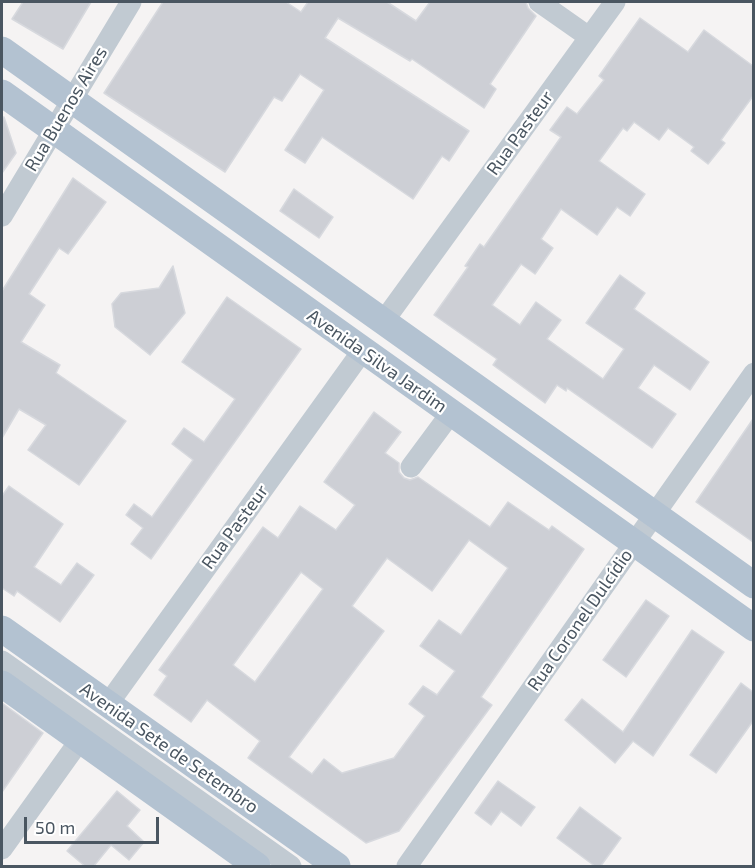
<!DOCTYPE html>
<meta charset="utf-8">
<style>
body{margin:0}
#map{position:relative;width:755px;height:868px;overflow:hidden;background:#f5f3f3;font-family:"Exo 2",sans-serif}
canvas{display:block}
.frame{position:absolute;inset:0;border:3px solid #4a5661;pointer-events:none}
.scale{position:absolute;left:24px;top:817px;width:135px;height:27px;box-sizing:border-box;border:3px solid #4a5661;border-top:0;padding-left:8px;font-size:18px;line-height:21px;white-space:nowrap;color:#4a5661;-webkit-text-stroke:4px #fff;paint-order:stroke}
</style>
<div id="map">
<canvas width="755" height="868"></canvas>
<div class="frame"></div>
<div class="scale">50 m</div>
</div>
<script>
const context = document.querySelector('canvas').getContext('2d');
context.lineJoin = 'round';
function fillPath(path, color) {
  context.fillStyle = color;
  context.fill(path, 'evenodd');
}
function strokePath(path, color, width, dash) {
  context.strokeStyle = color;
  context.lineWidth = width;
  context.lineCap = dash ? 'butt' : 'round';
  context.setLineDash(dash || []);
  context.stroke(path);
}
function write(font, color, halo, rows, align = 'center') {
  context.font = font + ' "Exo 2",sans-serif';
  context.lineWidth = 4.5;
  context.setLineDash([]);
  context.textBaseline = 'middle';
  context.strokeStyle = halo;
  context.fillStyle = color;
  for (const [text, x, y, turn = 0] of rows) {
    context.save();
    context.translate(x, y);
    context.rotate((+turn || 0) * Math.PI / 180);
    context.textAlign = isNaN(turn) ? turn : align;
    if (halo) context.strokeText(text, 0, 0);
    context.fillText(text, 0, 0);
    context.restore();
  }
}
const building = new Path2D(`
 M23,2H91L63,49L12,19Z
 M163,2H286L301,12L308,2H387L416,21L430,2H526L528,8L536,16L490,84L496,89L484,108L412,59L410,61L338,18L325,38L469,131L449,161L442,156L413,199L322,137L305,163L285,150L324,90L300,74L282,101L274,97L225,172L104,93Z
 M640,18L688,52L704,30L753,66V96L721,140L725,143L708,164L691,151L694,147L668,128L659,140L634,122L627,131L623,128L599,161L645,194L630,216L617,207L597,235L561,209L541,239L553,248L535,274L521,264L492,305L520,325L536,302L561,320L547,339L603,379L624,349L586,323L620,275L645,293L634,309L709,362L690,390L654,365L638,388L676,414L652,448L567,388L566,391L557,385L545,403L493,365L497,359L434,315L468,267L465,266L480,244L484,247L561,137L550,130L567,107L577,114L604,80L599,76Z
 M4,117L16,153L2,173V118Z
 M73,178L106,202L68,254L59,248L29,294L45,305L21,342L60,365L56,373L126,421L79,485L28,450L46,425L19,409L2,438V291Z
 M294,189L333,217L319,238L280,211Z
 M173,266L185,313L150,355L115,327L112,304L121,293L159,288Z
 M227,297L301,349L151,559L131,544L143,528L126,515L134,504L152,517L193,460L172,444L184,428L204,442L235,399L182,362Z
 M374,412L401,432L385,453L399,463V472L404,478L410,480L418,477L490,527L508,502L549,530L552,526L584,549L481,697L492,705L399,831L366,843L248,758L260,741L207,700L191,722L154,695L167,676L159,670L263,527L278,538L300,506L336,530L355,505L324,482ZM469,540L508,568L461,635L439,620L420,646L455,671L437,695L423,686L409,704L425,716L394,758L342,773L324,759L312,774L289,757L384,631L352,606L387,558L432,591ZM301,572L323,589L255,682L233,665Z
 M753,419V542L696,502Z
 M9,486L63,524L34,567L61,585L77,563L94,575L60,622L17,591L14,596L2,588V496Z
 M646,600L669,616L626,677L603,660Z
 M692,630L724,652L653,756L633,741L615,763L565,720L582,699L623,732Z
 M741,683L753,692V721L716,773L690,755Z
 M2,703L43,733L2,792Z
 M498,781L535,807L521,826L501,811L491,825L475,813Z
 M117,791L140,810L127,826L144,842L129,860L111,845L93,867H86L67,851Z
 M580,807L621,838L600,867H596L557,838Z`);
fillPath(building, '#cdcfd5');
strokePath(building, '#d7d9de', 1.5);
strokePath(new Path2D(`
 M539,2L589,37
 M2,216L131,2
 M383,322L615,2
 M411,467L451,413
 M2,661L291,866
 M108,704L363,350
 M2,849L80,740
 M407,866L754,373`), '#c1cad2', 21);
strokePath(new Path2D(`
 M2,50L754,585
 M2,93L754,628
 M2,629L337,866
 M2,684L257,866`), '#b3c2d1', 27);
write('18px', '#4a5661', '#fff', [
 ["Rua Buenos Aires",66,109,-59],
 ["Rua Pasteur",520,133,-54],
 ["Avenida Silva Jardim",377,361,35],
 ["Rua Pasteur",235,527,-54],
 ["Rua Coronel Dulcídio",580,620,-55],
 ["Avenida Sete de Setembro",169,748,35]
]);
</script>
